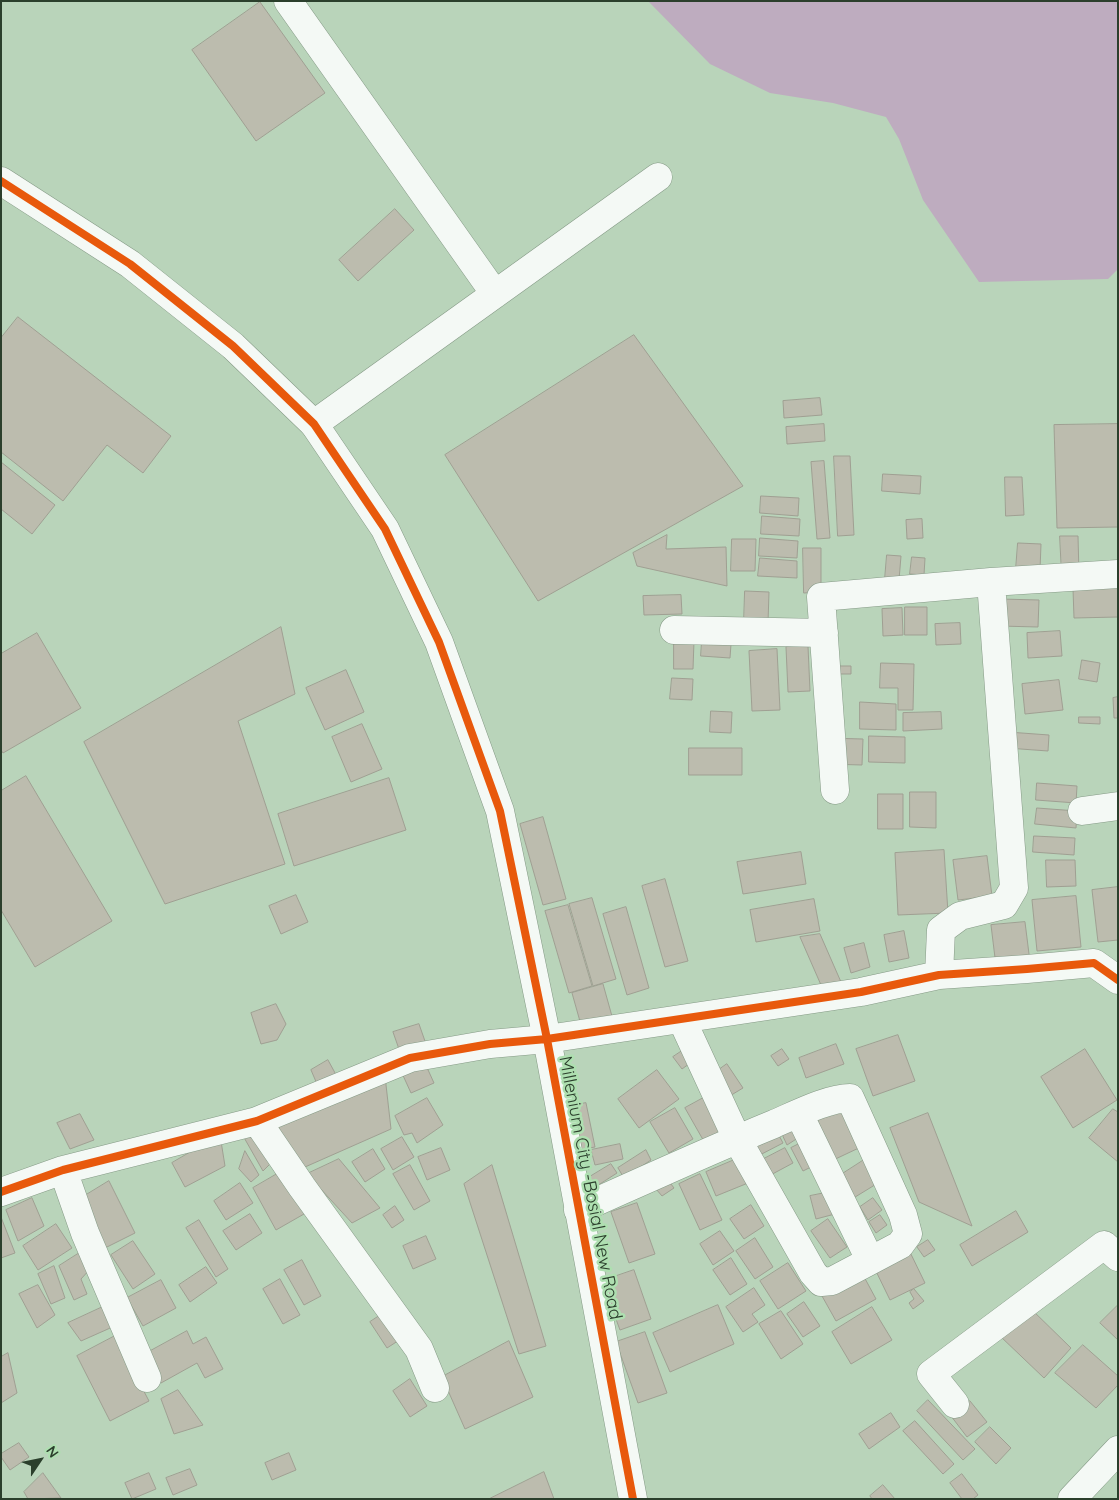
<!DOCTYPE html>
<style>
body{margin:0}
#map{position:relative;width:1119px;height:1500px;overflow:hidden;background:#b9d4ba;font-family:Quicksand,sans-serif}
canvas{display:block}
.frame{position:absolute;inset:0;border:2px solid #2b3f2c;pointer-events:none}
.north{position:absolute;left:15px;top:1435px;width:50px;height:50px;-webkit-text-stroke:4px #aedfb0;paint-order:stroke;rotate:56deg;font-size:14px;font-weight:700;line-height:20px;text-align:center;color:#2b3f2c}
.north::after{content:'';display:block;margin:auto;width:18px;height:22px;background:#2b3f2c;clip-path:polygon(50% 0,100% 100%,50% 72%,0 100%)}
</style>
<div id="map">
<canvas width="1119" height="1500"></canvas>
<div class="frame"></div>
<div class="north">N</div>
</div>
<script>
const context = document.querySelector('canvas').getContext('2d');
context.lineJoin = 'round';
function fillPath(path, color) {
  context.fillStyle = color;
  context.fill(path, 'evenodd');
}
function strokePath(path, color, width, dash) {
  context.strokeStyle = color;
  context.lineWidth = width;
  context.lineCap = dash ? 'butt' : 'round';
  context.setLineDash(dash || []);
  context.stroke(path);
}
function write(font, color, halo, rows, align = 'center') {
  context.font = font + ' Quicksand,sans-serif';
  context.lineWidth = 5;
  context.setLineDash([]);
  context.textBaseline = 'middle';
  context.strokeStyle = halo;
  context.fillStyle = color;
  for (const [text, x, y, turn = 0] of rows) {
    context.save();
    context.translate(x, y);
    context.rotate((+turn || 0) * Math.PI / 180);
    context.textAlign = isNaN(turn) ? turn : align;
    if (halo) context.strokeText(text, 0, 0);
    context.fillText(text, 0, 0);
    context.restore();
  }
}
fillPath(new Path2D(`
 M648,1H1118V269L1108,279L979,282L923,200L899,139L886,117L833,103L770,93L710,64Z`), '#beacbf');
const building = new Path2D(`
 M260,2L325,93L256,141L192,50Z
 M395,209L414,230L358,281L339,260Z
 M18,317L171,436L143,473L107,445L63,501L1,452V338Z
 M634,335L743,486L538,601L445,455Z
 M820,398L822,415L784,418L783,401Z
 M824,424L825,441L787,444L786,427Z
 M1118,424V527L1057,528L1054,425Z
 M834,456H850L854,535L838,536Z
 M824,461L830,538L817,539L811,462Z
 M1,462L55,505L32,534L1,509Z
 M883,474L921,476L920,494L882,491Z
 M1005,477H1022L1024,515L1006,516Z
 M761,496L799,498L798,516L760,513Z
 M762,516L800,519L799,536L761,534Z
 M922,519L923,538L907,539L906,520Z
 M667,535L666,549L726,547L727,586L637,566L633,553Z
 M1060,536H1078L1079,574L1062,575Z
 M760,538L798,541L797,558L759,556Z
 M732,539H756L755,571H731Z
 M1018,543L1041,544L1040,570L1016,569Z
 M803,548H821V592L804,593Z
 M887,555L901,556L899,580L885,579Z
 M912,557L925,558L924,575L910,574Z
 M760,558L797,561V578L758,576Z
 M1118,587V617L1074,618L1073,589Z
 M745,591L769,592L768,623L744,622Z
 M681,595L682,614L644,615L643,596Z
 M1000,599L1039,600L1038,627L999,626Z
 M905,607H927V635H905Z
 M902,608L903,635L883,636L882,609Z
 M960,623L961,644L936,645L935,624Z
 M281,627L295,694L238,721L285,864L165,904L84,742Z
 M1060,631L1062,656L1028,658L1027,633Z
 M37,633L81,708L3,753L1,750V654Z
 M674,641H694L693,669H674Z
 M702,641L731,644L730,658L701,656Z
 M808,646L810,691L788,692L786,647Z
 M777,649L780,710L752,711L749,651Z
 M1082,660L1100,663L1097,682L1079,679Z
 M881,663L914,664L913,710H898V688H880Z
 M836,666H851V674H836Z
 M346,670L364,712L325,730L306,688Z
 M672,678L693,679L692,700L670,699Z
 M1059,680L1063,710L1025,714L1022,684Z
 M1118,697V718H1114L1113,698Z
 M860,702L896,704V730L860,729Z
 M711,711L732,712L731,733L710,732Z
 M941,712L942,729L903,731V713Z
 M1079,717H1100V724L1079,723Z
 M362,724L382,769L351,782L332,737Z
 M1008,732L1049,735L1048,751L1007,748Z
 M869,736L905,737V763L869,762Z
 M828,738L863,739L862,765L827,764Z
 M689,748H742V775H689Z
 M26,776L112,921L35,967L1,910V791Z
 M389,778L406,830L294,866L278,814Z
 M1037,783L1077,786L1076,803L1036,800Z
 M910,792H936V828L910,827Z
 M878,794H903V829H878Z
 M1037,808L1077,811L1076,828L1035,824Z
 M543,817L566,899L543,905L520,824Z
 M1034,836L1075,838L1074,855L1033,852Z
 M944,850L948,913L898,915L895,853Z
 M801,852L806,884L743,894L737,862Z
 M987,856L992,896L958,900L953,860Z
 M1046,860H1075L1076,886L1047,887Z
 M665,879L688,961L665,967L642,886Z
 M1118,887V940L1098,942L1092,890Z
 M296,895L308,922L281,934L269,906Z
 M1076,896L1081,947L1037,951L1032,900Z
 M592,898L616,979L593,986L569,904Z
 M814,899L820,931L756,942L750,910Z
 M568,905L592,986L569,993L545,911Z
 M626,907L649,988L627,995L603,914Z
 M1025,922L1030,962L996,966L991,925Z
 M904,931L909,958L889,962L884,935Z
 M820,934L841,982L821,985L800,937Z
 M864,943L870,967L851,973L844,948Z
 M603,984L615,1027L581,1025L572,993Z
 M276,1004L286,1024L277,1040L261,1044L251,1013Z
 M419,1024L426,1044L400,1052L393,1032Z
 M898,1035L915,1081L873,1096L856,1049Z
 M836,1044L844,1064L806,1078L799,1058Z
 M685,1049L693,1061L682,1069L673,1057Z
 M782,1049L789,1059L778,1066L771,1056Z
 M1085,1049L1117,1100L1073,1128L1041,1077Z
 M328,1060L340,1082L317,1084L311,1070Z
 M424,1061L434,1083L411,1093L401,1071Z
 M727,1064L743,1088L728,1097L713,1074Z
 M657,1070L679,1099L639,1128L618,1099Z
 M385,1076L391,1129L305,1167L274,1124Z
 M707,1096L728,1132L706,1145L685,1108Z
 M427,1098L443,1125L417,1143L412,1133L404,1135L395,1116Z
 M586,1103L595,1147L579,1150L571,1106Z
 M843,1104L863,1146L827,1163L807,1121Z
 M675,1108L693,1139L669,1153L650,1122Z
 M1113,1109L1118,1112V1162L1089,1138Z
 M928,1113L972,1226L919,1202L890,1128Z
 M80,1114L94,1140L70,1149L57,1123Z
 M796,1122L801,1136L787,1145L780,1130Z
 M257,1128L276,1158L263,1171L242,1134Z
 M775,1128L783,1143L754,1158L746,1143Z
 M220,1135L225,1166L185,1187L172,1163Z
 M402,1137L414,1157L393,1170L381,1149Z
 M803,1142L815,1165L803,1171L791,1148Z
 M620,1144L623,1159L595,1165L591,1150Z
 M441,1148L450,1170L427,1180L418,1157Z
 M785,1148L793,1163L765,1178L756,1163Z
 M373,1149L385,1169L365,1182L352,1162Z
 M646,1150L651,1160L624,1178L618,1168Z
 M245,1151L259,1175L251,1182L239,1169Z
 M739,1158L753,1181L716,1196L706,1172Z
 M339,1159L380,1208L352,1223L307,1174Z
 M864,1160L878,1183L847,1202L833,1180Z
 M611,1164L617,1173L589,1191L583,1181Z
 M410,1165L430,1201L414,1210L393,1174Z
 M492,1165L546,1346L519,1354L464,1184Z
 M284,1170L311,1210L276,1230L253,1188Z
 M700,1174L722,1220L700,1230L679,1184Z
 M668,1180L674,1188L662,1196L656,1189Z
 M109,1181L135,1233L99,1251L78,1200Z
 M240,1183L253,1203L226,1220L214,1201Z
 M830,1192L835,1214L816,1219L810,1196Z
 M32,1198L44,1226L18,1241L6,1210Z
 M873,1198L882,1210L868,1220L860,1207Z
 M637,1203L655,1254L629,1263L611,1212Z
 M751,1205L764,1226L744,1239L730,1219Z
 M395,1206L404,1220L392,1228L383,1215Z
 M1016,1211L1028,1232L972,1266L960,1245Z
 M250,1214L262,1233L236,1250L223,1231Z
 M880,1215L887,1225L876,1233L869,1222Z
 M1,1217L15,1253L1,1258Z
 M828,1219L847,1247L830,1258L811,1231Z
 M199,1220L228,1269L216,1277L186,1228Z
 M56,1224L72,1248L38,1270L23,1246Z
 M720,1231L734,1251L713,1265L700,1244Z
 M426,1236L436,1259L413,1269L403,1246Z
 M755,1238L773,1267L755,1279L736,1251Z
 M928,1240L935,1250L924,1257L917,1247Z
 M133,1241L155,1274L133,1289L111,1255Z
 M907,1246L925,1283L890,1300L872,1263Z
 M81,1252L91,1268L81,1279L87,1294L74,1300L59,1266Z
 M731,1258L747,1284L730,1295L713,1270Z
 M302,1260L321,1296L304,1305L284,1270Z
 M788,1263L806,1291L778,1309L760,1281Z
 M54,1266L65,1298L51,1304L38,1274Z
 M206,1267L217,1283L190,1302L179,1285Z
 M634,1270L651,1319L620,1330L602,1281Z
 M862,1273L876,1299L836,1321L822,1296Z
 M280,1279L300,1315L283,1324L263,1289Z
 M161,1280L176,1308L143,1326L127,1298Z
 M38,1285L55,1315L37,1328L19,1294Z
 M754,1288L765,1305L752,1314L758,1322L743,1332L726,1307Z
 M914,1289L924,1301L913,1309L909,1303L914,1299L910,1292Z
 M804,1302L820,1326L803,1337L787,1314Z
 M107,1305L117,1325L81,1341L68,1323Z
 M718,1305L734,1344L670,1372L653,1333Z
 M1118,1305V1340L1100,1323Z
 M1028,1306L1071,1348L1044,1378L1000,1336Z
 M872,1307L892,1340L851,1364L832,1332Z
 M387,1311L404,1337L387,1348L370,1322Z
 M781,1311L803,1344L781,1359L759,1324Z
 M187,1331L193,1344L206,1337L223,1369L205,1378L197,1363L161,1383L145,1354Z
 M645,1332L667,1393L638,1403L616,1342Z
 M115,1336L149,1401L110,1421L77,1356Z
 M509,1341L533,1397L465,1429L442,1377Z
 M1083,1345L1118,1376V1385L1096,1408L1055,1373Z
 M8,1353L17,1393L1,1403V1357Z
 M410,1379L427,1406L410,1417L393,1391Z
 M178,1390L203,1425L174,1434L161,1399Z
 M928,1400L975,1449L963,1460L917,1411Z
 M970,1401L987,1422L967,1437L951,1416Z
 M891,1413L900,1427L869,1449L859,1434Z
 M915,1421L954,1464L943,1474L903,1431Z
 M990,1427L1011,1448L996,1464L975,1442Z
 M19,1443L29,1457L10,1470L1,1457V1454Z
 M289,1453L296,1470L272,1480L265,1463Z
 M190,1469L197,1485L173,1495L166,1478Z
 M544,1472L554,1499H489Z
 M43,1473L61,1498L28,1499L24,1492Z
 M149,1473L156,1489L132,1499L125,1483Z
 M962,1474L978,1495L973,1499H962L950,1483Z
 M883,1485L895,1499H872L870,1496Z`);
fillPath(building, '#bcbcae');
strokePath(building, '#9f9f92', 1);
const street = new Path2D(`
 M288,1L495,294
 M314,424L658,177
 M674,630L824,633
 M835,790L821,597L991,582
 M1082,811L1118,806
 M939,975L941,930L960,916L1004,905L1014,888L991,582L1118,574
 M799,1114L870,1260
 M257,1121L302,1187L419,1349L435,1388
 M63,1170L85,1233L147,1378
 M1,1192L63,1170L257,1121L410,1058L490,1044L547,1039L861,992L939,975L1027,969L1094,963L1118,980
 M578,1210C643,1181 708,1151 774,1124C795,1115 828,1098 850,1098L903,1215L908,1234L900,1245L832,1281L821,1282L813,1273L737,1139L682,1020
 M955,1404L931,1374L1104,1245L1118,1257
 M1072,1499L1118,1450`);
const secondary = new Path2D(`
 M1,181L130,264L233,346L314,424L385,529L439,642L500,811L547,1039L633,1499`);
strokePath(street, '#859a86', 29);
strokePath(secondary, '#859a86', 29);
strokePath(street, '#f4f9f5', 28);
strokePath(secondary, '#f4f9f5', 28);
strokePath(new Path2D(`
 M1,181L130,264L233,346L314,424L385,529L439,642L500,811L547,1039L633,1499
 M1,1192L63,1170L257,1121L410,1058L490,1044L547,1039L861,992L939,975L1027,969L1094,963L1118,980`), '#e8590c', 8);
write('18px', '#2b3f2c', '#aedfb0', [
 ["Millenium City -Bosial New Road",590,1188,79]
]);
</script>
